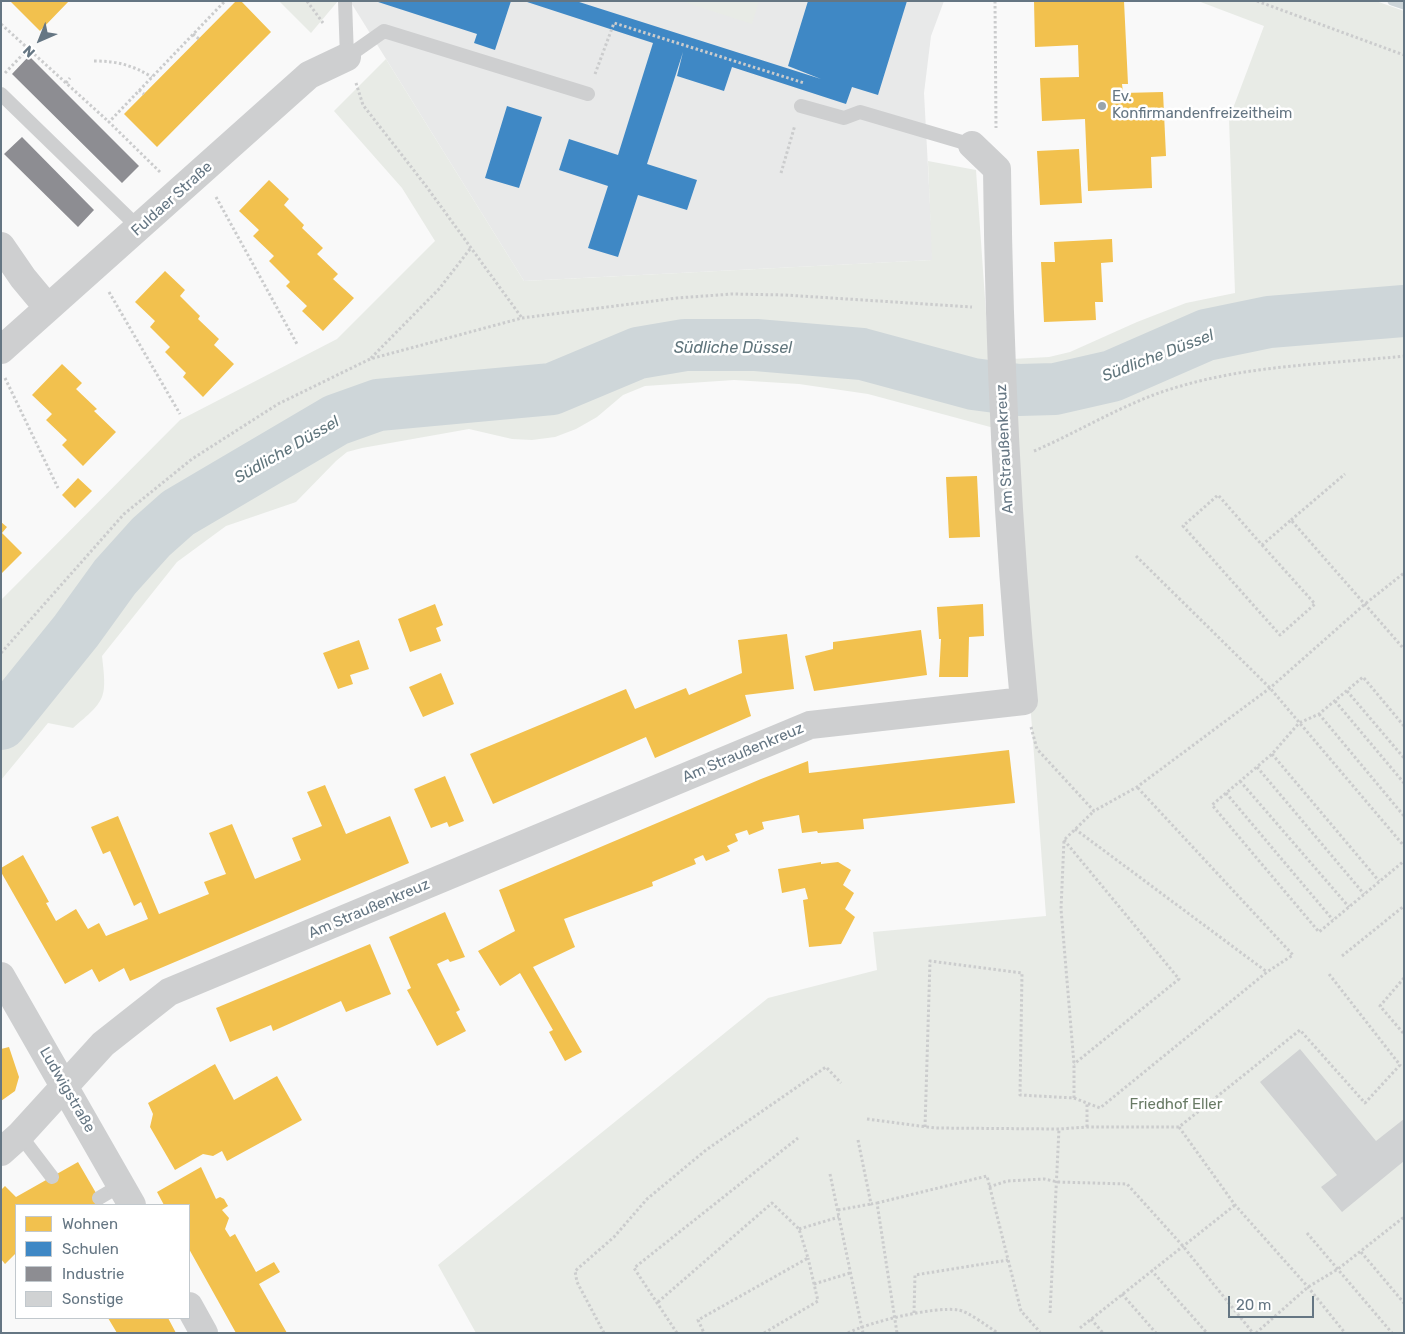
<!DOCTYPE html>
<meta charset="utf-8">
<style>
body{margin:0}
#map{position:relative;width:1405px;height:1334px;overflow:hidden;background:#f9f9f9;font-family:Rubik,sans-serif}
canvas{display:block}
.frame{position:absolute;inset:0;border:2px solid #657683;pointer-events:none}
.legend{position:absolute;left:15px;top:1204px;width:175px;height:115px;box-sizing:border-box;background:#fff;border:1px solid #c1c8cd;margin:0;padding:6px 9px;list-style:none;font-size:15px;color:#657683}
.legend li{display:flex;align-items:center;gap:10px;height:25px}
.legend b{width:25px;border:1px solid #c1c8cd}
.north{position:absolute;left:15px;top:15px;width:50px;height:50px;-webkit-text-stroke:4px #fff;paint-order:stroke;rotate:224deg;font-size:14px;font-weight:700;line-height:20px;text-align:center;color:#657683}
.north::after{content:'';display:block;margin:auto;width:18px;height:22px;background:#657683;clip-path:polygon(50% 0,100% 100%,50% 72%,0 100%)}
.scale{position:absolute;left:1228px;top:1296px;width:86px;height:22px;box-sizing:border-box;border:2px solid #657683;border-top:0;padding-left:6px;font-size:15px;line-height:18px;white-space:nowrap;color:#657683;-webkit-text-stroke:4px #fff;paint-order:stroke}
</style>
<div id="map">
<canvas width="1405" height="1334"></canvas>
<div class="frame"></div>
<ul class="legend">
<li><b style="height:14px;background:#f2c14e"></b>Wohnen</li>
<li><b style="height:14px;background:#3f88c5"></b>Schulen</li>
<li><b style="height:14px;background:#8d8d92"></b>Industrie</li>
<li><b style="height:14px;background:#d0d2d3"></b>Sonstige</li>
</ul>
<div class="north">N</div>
<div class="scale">20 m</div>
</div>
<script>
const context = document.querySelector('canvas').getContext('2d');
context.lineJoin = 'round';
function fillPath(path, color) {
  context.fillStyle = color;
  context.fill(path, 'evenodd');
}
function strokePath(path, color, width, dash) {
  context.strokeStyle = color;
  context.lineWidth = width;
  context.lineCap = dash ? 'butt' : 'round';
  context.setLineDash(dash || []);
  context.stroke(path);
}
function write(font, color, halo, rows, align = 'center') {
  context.font = font + ' Rubik,sans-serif';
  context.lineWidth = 5;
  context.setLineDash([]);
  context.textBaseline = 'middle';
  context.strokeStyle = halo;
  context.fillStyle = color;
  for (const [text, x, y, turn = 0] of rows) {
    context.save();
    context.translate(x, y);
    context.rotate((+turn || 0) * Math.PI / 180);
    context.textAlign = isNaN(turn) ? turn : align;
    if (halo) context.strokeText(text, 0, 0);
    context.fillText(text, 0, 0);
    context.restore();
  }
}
fillPath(new Path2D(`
 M350,1H944L931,36L924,93L933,260L524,281Z`), '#e8e9e9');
fillPath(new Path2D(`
 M279,1H338L311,33Z
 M681,1H759L752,24Z
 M1198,1H1376L1404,11V1333H476L438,1265L768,998L877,970L873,932L1046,916L1021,580L1012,359L1049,357L1070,352L1137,322L1186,303L1235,293L1229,119L1264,26Z
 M386,59L524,281L932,260L928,161L976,170L994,428L868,394L799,384L734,380L645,386L623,395L597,417L576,429L555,437L532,440L512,439L469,429L362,448L347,452L336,461L296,502L226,526L177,562L102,656C107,699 106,700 73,728L48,723L1,780V600L180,420L337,339L435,241L402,188L334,111Z`), '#e8ebe6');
fillPath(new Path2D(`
 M10,1H69L40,31Z
 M236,1H241L271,32L157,147L124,114Z
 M1034,1H1124L1128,84H1122L1123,93L1163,92L1166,156L1151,157L1152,188L1088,191L1085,119L1042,121L1040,78L1079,77L1078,45L1035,47Z
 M1079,149L1082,203L1040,205L1037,151Z
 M269,180L289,199L284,205L304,225L302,228L323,248L317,254L338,274L333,279L354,298L323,331L302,311L307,306L286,286L290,282L269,261L274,256L253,236L259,230L239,211Z
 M1112,239L1113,262L1101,263L1103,302H1095L1096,320L1044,322L1041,262H1055L1054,242Z
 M165,271L185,290L180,296L200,316L198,319L219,339L214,345L234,364L203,397L183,377L186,373L165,352L170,347L150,327L155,321L135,302Z
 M62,364L82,383L76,389L97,409L94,411L116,432L83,466L62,445L67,440L46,420L52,414L32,395Z
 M977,476L980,537L949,538L946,477Z
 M78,478L92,491L75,508L62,495Z
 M1,522L7,527L2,533L22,553L1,574Z
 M435,604L443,625L436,628L441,641L410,652L398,619Z
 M983,604L984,636L969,637L968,677H939L941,639H939L937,607Z
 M921,630L927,675L814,691L805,656L833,649V642Z
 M787,634L794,689L745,695L751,716L655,758L646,737L493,804L470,754L626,689L635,709L686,688L689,695L742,673L738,640Z
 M359,640L369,669L350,675L353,684L338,689L323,653Z
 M441,673L454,704L423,717L409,687Z
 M1009,750L1015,803L863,819L864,829L818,833L817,831L802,833L799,815L762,822L764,829L749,835L747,830L735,834L738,841L727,846L730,851L706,861L703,855L694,859L696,864L652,882L653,886L564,919L575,947L533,967L582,1052L565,1061L549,1032L553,1030L520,973L500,986L478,951L515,931L499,890L761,779L808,761L809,773Z
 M445,776L464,821L449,827L447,822L431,828L414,789Z
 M325,785L346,834L390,816L409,863L130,981L124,968L99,982L92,969L65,984L1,872V868L23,855L49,902L46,903L56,921L76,909L88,929L99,923L106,936L148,919L141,902L134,906L110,851L103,854L91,827L118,816L159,914L209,894L204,882L226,874L209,833L232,824L255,879L301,860L292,838L322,826L307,792Z
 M821,862V864L838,862L851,870L843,885L854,893L845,909L855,917L841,944L809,947L803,900L808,899L805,888L782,893L778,869Z
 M445,912L465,957L450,962L448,959L437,964L460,1010L456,1012L466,1031L437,1046L407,990L411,988L389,937Z
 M370,944L391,994L346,1012L341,1001L273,1031L271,1025L230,1042L216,1008Z
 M9,1047L19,1077L15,1091L1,1101V1049Z
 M215,1064L234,1100L277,1076L302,1120L227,1161L222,1151L213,1156L203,1154L175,1170L150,1127L153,1114L148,1103Z
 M78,1162L103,1205H16V1253L5,1264L1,1259V1190L5,1186L16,1197Z
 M201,1167L216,1199L220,1197L224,1199L228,1206L222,1210L229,1218L225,1229L230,1237L235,1234L256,1272L274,1262L280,1272L259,1284L287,1333H236L189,1249V1205H164L157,1192Z
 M108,1318H168L176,1333H117Z`), '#f2c14e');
fillPath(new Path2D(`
 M375,1H511L495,50L474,43L477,34Z
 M524,1H576L821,79L788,66L808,1H907L878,95L852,87L846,104L732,67L724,91L677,76L683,52L647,164L697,180L687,210L638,195L618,257L588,248L608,186L559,170L569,139L618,155L653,43Z
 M507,106L542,117L519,188L485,178Z`), '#3f88c5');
fillPath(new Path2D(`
 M29,56L139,166L122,183L12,74Z
 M22,137L94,210L78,227L4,154Z`), '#8d8d92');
strokePath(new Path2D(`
 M1392,1L1404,5`), '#ced6d9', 9);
strokePath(new Path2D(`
 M1,724L76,631L115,577L151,537L178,513L336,420L378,405L552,389L638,353L685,345H756L862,354L973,384L1019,390L1055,389L1112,376L1206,335L1269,322L1404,311`), '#ced6d9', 52);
fillPath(new Path2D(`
 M1300,1049L1376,1141L1404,1119V1161L1342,1212L1321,1187L1337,1175L1260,1082Z`), '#d0d2d3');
strokePath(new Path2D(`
 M307,1L323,23
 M995,1L996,128
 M1257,1L1404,55
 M1,24L109,122
 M193,34L199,39
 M94,61C117,61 132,65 152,77
 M5,73L29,48
 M595,74L614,23L804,83
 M66,83L70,78
 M356,83L363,105L426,186L522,318
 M139,90L144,94
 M160,172L109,122L225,1
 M781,173L795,125
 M216,197L297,344
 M109,292L180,414
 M371,358L439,289L470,249
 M5,378L58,488
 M1034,451C1083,430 1129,400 1181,386C1252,365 1330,364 1404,356
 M1291,520L1345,474
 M1262,545L1315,604L1280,635L1183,526L1218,495L1262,545L1291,520L1404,649
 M1136,556L1270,688L1404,846
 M1,653L124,514L192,459L278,404L370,359L522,318L677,298L732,294L785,295L972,307
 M1347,691L1404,758
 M1335,701L1404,783
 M1319,714L1404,816
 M1404,726L1363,677L1319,714L1299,723L1272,754L1212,805L1319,932L1404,861
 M1031,727L1037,749L1094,811L1137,787L1270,688L1365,604L1404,573
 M1272,754L1379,881
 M1257,767L1364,894
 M1240,781L1349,907
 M1226,793L1333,920
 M1075,829L1267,972
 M1064,840L1179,979L1074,1064
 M1342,956L1404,906
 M1404,978L1380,1006L1404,1034
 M1074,1098L1100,1108L1267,972L1293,955L1137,787
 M867,1119L935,1128L1059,1129L1087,1127H1179L1300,1030L1365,1103L1400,1065L1329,974
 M925,1127L930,961L1022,973L1020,1095L1074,1098V1064L1061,909L1064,840L1094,811
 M1087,1127V1103
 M1179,1127L1235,1205L1308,1287L1345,1333
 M858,1140L871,1204L877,1203L897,1333
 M830,1174L863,1333
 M989,1187L1007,1181L1044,1179L1058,1182L1127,1184L1182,1245L1253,1333
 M877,1203L987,1176L1021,1311L1040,1332
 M838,1210L871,1204
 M799,1229L839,1217
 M1307,1233L1392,1333
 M1361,1252L1404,1303
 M1151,1270L1207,1333
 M814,1284L850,1273
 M1122,1294L1156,1333
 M658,1302L772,1203L799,1229L808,1258L698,1320L704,1333
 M914,1313L915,1275L1008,1260
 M1050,1313L1059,1129
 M1091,1319L1103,1333
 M1080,1328L1235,1205
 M604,1333L577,1282L575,1271L614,1237L647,1199L706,1150L826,1067L841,1083
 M677,1333L634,1268L798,1138
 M764,1333L818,1301L808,1258
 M848,1333C869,1322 935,1306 958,1310C968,1311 988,1327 998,1333
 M1256,1333L1308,1287L1338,1269L1404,1217`), '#cbcccd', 3, [2.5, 2.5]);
strokePath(new Path2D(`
 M345,1L347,57
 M347,57L384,31L588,94
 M1,94L139,228
 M801,106L844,118L860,112L972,145
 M20,1135L52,1177
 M99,1198L121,1185`), '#cecfd0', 14);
strokePath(new Path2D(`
 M1,246L23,278L48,308
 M1,350L309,75L347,57
 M1,976L132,1205
 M1,1152L20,1135L103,1044L169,992L810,725L1024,701C1007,524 999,347 997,169L972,145
 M189,1306L204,1333`), '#cecfd0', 28);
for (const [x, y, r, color] of [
 [1102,106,5,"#99a4ac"]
]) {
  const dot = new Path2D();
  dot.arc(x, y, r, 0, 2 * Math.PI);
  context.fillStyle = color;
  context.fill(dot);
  strokePath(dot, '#fff', 2);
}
write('15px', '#657683', '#fff', [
 ["Ev.",1112,97],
 ["Konfirmandenfreizeitheim",1112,114]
], 'left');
write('15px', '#657683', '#fff', [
 ["Fuldaer Straße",172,199,-42],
 ["Am Straußenkreuz",1005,449,-93],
 ["Am Straußenkreuz",743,753,-23],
 ["Am Straußenkreuz",369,909,-23],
 ["Ludwigstraße",67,1090,60]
]);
write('15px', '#687a64', '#fff', [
 ["Friedhof Eller",1176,1105]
]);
write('italic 16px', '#60757c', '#fff', [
 ["Südliche Düssel",733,348],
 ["Südliche Düssel",1158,356,-21],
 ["Südliche Düssel",287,450,-30]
]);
</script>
